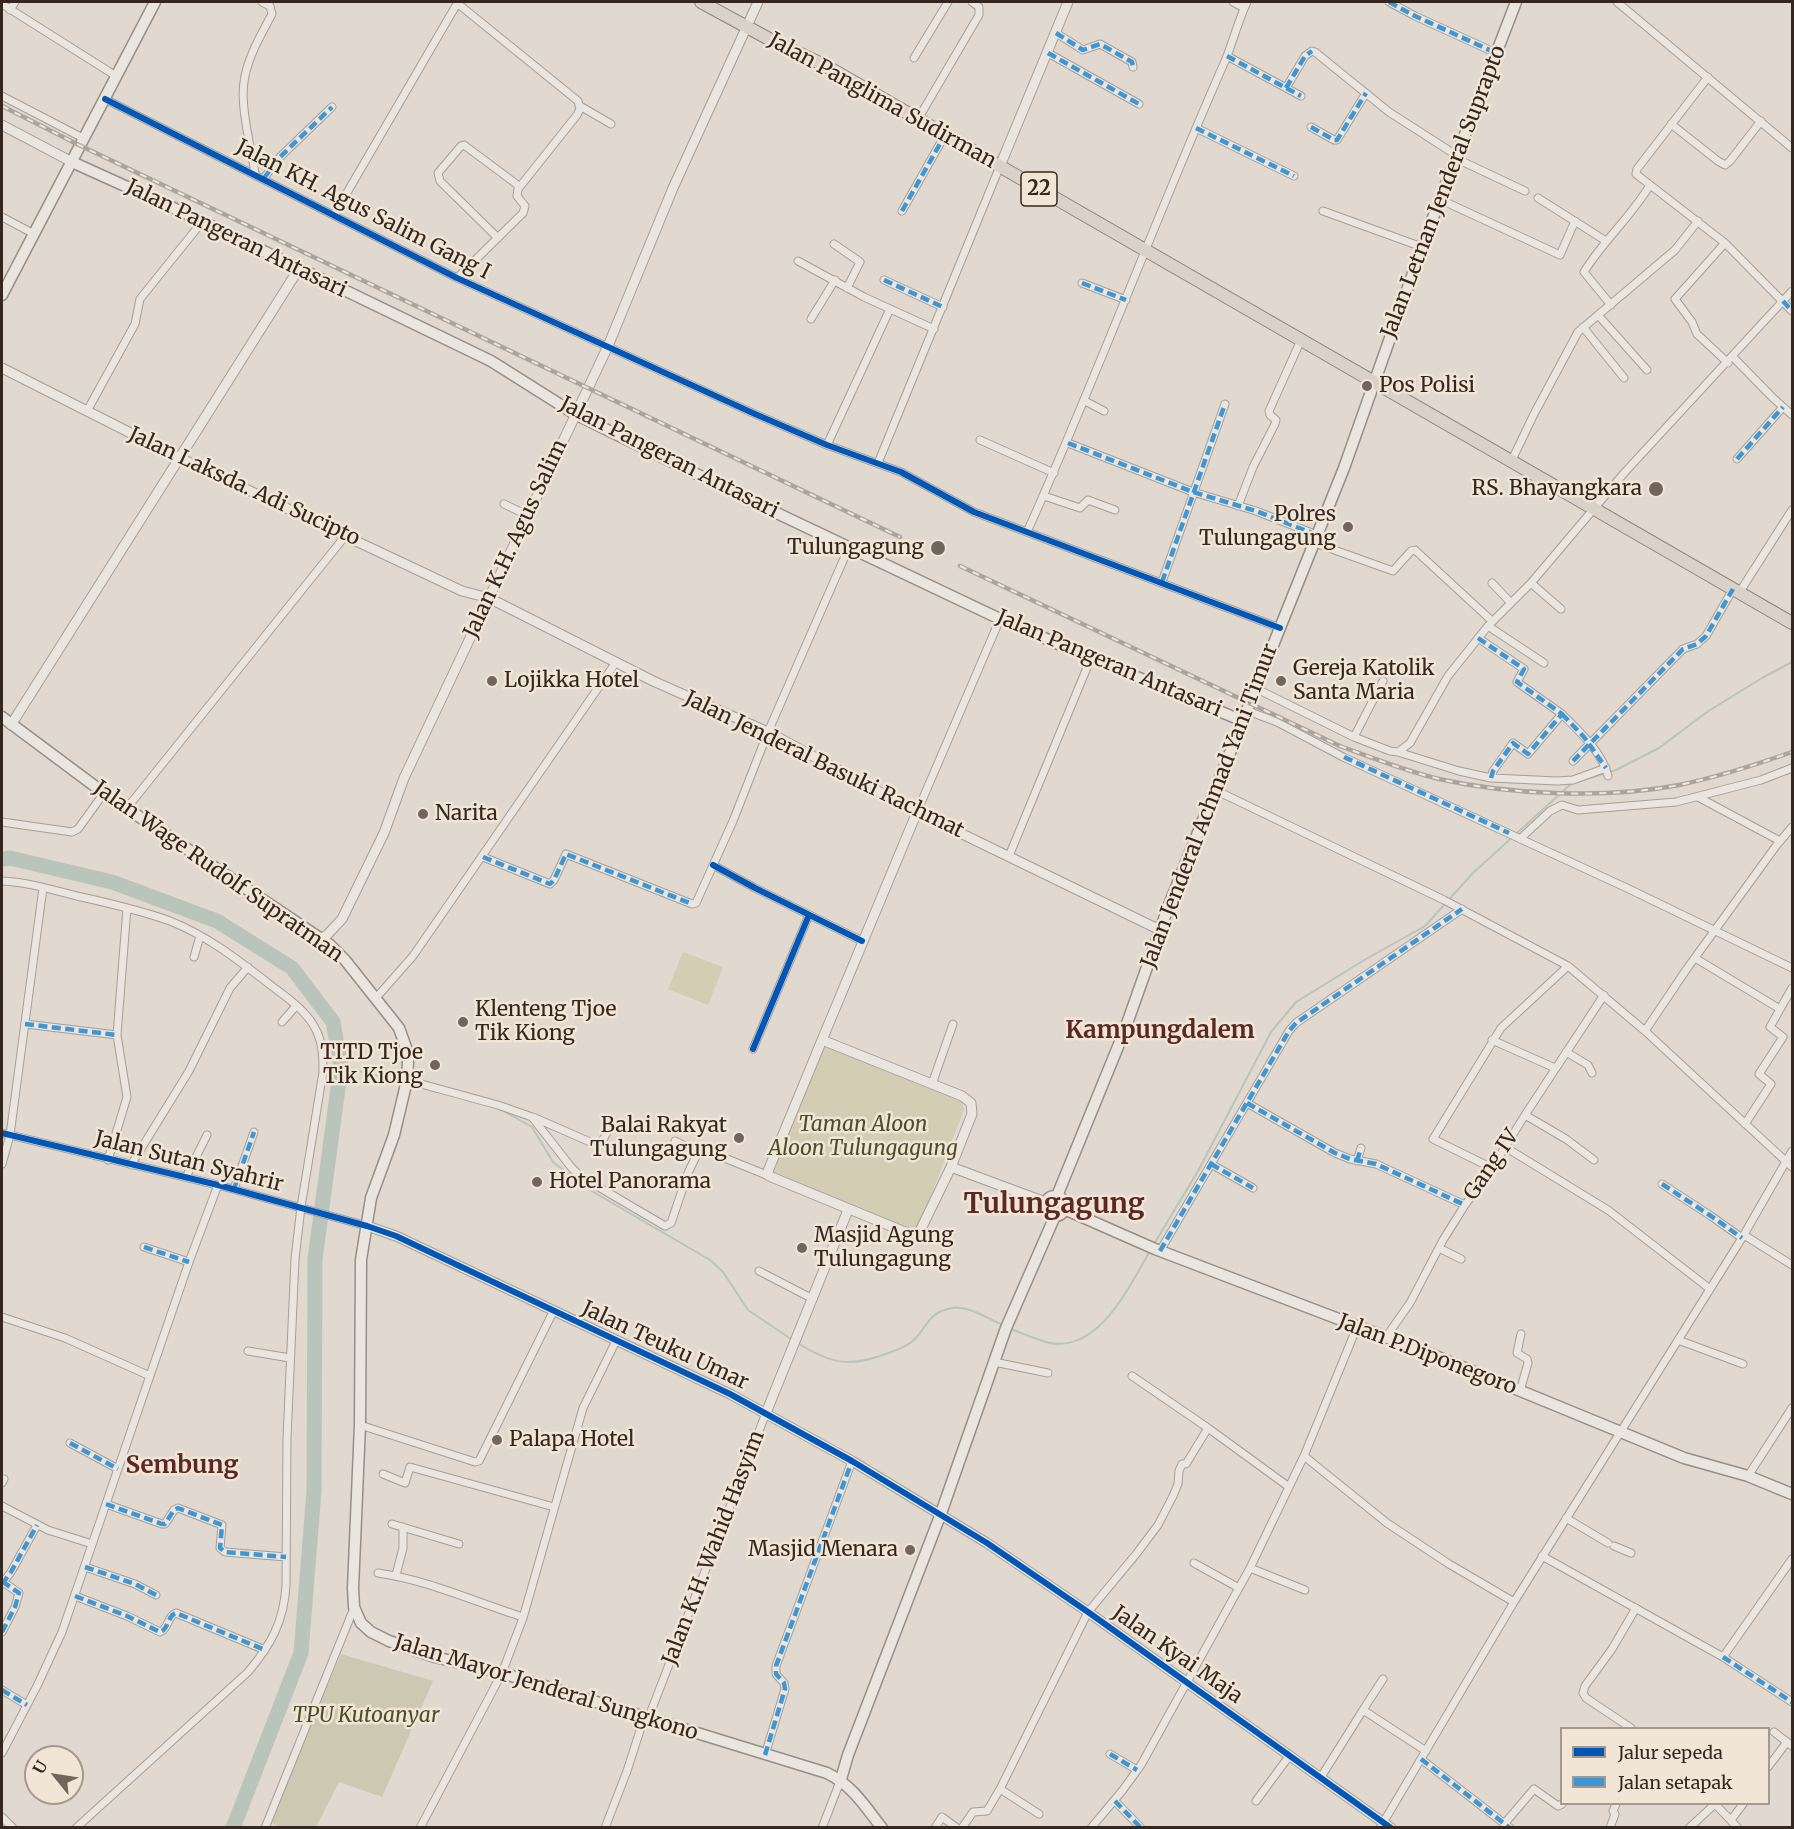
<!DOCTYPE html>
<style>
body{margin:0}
#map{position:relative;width:1794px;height:1829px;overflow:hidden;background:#e1d8cf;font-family:Merriweather,serif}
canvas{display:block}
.frame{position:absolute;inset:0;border:3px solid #342720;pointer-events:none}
.legend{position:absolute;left:1560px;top:1727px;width:210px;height:78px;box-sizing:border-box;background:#f1e5d6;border:2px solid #a5998d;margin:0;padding:8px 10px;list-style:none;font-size:18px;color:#342720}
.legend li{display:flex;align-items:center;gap:12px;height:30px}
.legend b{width:30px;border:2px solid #a5998d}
.north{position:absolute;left:24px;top:1745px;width:60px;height:60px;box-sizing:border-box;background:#f1e5d6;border:2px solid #a5998d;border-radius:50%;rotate:300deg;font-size:16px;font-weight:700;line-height:24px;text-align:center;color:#342720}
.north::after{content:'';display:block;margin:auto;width:21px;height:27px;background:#71655d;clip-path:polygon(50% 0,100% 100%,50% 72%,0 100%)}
</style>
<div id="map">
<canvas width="1794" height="1829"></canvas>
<div class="frame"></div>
<ul class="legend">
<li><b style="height:8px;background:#0057b8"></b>Jalur sepeda</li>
<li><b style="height:8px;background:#3d96d5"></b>Jalan setapak</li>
</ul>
<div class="north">U</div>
</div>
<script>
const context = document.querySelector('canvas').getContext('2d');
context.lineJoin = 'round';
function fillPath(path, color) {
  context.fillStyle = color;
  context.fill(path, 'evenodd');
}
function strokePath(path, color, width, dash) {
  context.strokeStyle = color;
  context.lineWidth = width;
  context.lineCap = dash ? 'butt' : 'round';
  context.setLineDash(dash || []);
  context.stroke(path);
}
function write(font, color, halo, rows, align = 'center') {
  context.font = font + ' Merriweather,serif';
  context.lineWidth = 5;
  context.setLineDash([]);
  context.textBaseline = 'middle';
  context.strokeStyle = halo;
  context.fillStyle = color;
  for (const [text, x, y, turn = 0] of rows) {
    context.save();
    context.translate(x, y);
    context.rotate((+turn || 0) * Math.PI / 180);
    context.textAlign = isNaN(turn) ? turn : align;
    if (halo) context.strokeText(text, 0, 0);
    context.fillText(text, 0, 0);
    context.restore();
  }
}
fillPath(new Path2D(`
 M683,952L723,967L708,1005L668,989Z
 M824,1046L962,1102L964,1110L919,1226L913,1232L773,1176L772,1170Z`), '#d2cdb3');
fillPath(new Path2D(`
 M341,1654L433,1681L382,1797L339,1782L316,1827H279L270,1821Z`), '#cdc8b2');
strokePath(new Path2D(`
 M1580,781L1616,770L1659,748L1707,712L1762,678L1792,662
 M341,1066L397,1081
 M411,1085L437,1092
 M498,1108L532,1127L553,1162L590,1190L710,1260L723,1272L748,1310L791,1339
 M1154,1244L1198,1171L1271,1032L1296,1002L1366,959L1425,926L1473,873L1572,783
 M1011,1329C1024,1334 1037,1340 1050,1343C1100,1352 1129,1286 1150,1251
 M796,1342C832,1365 851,1368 891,1352C900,1349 908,1346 915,1339C928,1325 929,1312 952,1308C968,1305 988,1319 1003,1325`), '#b9c5bb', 2);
strokePath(new Path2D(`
 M2,859L10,858L112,882L217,921L292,968L333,1022L341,1066L315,1259L314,1491L301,1653L233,1828`), '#b9c5bb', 15);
const minor = new Path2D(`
 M1233,2L1244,8
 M1389,2L1415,16L1496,53
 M1617,2L1792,148
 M457,3L578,101L580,109L577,115L518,189L517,196L525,206L523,213L457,278
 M2,4L116,76
 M10,10L15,2
 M1056,33L1083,50L1100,44L1132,62L1133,67
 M1048,53L1139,104
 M1227,56L1301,96
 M914,58L948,2
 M1708,77L1637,169L1636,174L1725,243L1792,311
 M1286,88L1305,56L1312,51L1315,52L1389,112L1456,155
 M2,96L83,138
 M105,99L457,278L755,414L827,445L901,472L974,512L1280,628
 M580,106L611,124
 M918,119L979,15V7L972,2
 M1671,124L1718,161L1725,165L1730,161L1761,121
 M1311,127L1334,140H1337L1366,93
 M1196,128L1294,176
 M1455,158L1525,191
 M255,173C251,148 240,106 244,82C247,58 261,35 272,14L270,6L262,2
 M264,178L280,157L332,107
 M1538,198L1606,241
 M1439,199L1560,255L1575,221
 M902,211L945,135
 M1323,211L1422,247
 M334,215L458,2
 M2,217L34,234
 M498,238L440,181L438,173L461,146L464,145L519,186
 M1725,243L1675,299L1692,322L1697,334L1728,363
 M834,244L860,262L847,288
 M798,261L864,297L934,329
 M884,280L943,307
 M1082,283L1126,300
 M1611,305L1584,272C1603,241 1631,217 1650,185
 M1598,315L1647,370
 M811,319L835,280
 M1583,327L1624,378
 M1733,357L1772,397L1792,415
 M1085,401L1104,411
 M87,411L135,324L140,299L202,222
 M980,440L1054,473
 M1068,443L1193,492L1256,511L1317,535
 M827,445L890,309
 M1737,459L1783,407
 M1511,462L1534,414L1578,332L1675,250L1698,221
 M878,463L1000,166
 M1044,496L1080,508L1088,500L1115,510
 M504,504L527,515
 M1238,506L1253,467L1275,424L1276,420L1270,415L1269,411L1301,340
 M1027,532C1097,377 1156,217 1225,61C1233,42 1238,21 1247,2
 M1315,543L1393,571L1411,551L1415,550L1492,621
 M1162,582L1225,404
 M1492,583L1511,603
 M1531,583L1561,609
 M1739,593L1792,510
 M1488,626L1544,663
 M1478,638L1524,669L1517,682L1562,714L1528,754L1513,743L1493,771L1491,778
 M1257,689L1354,737L1390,751L1398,752L1410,743L1448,676L1488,626L1531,583L1625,472L1792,291
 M1248,711L1277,722L1343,757L1629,889L1792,968
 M1562,714C1579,731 1602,752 1608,776
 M1354,737L1383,681
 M1398,752L1459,771L1491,778L1557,781L1573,780L1606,768
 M1573,761L1683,649L1697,644L1706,636L1733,589
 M1215,790L1444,900L1568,966L1645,1031L1792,1167
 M1698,797L1780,841
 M127,808L346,535
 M917,812L1000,619
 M2,822L72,832L78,829L104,793
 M1520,839L1550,811L1562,805L1578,810L1676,802L1761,780L1792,768
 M1009,856L1091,658
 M483,857L550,884L554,880L566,854L692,904L696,903L733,821L768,732L849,547
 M713,865L755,888L862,941
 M2,881C27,882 53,890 77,896C108,903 140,910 170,921C208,936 241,962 273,987C289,999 309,1013 317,1032C323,1045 323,1058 323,1072L301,1207L295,1259L287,1438L286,1585C284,1621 271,1645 248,1672L76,1828
 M194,957L200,936
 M1695,958L1780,1009
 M376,998L413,956L616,662
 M282,1022L296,1006
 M25,1024L117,1035
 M1645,1031L1686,970L1776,846L1792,827
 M1492,1040L1555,1068
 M753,1049L809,915
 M1566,1052L1588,1065L1592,1073
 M407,1080L498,1105L532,1117L571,1167L580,1176L665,1226L671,1223L688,1173L700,1148L769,1176
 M932,1084L953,1024
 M1247,1103L1335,1153L1350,1159L1376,1164L1465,1205
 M1525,1115L1566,1139L1594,1160
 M533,1117L597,1145L601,1143L609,1129
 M1745,1124L1771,1084L1759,1074L1783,1037L1770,1027L1792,988
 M2,1133L218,1185L367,1226
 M675,1141L697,1152
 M1505,1147L1608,1210L1710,1289
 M108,1160L127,1097L117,1035L127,908
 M1357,1161L1361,1148
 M2,1164L10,1135L43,888
 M1211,1164L1253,1188
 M131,1165L189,1071L230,988L248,967
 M1492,1168L1433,1139L1501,1028L1568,966
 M186,1177L207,1135
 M1662,1184L1711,1216L1742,1238
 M234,1189L254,1132
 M1744,1235L1792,1265
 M144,1247L189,1262
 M1439,1248L1461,1259
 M1160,1251L1289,1031L1296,1023L1462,909
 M759,1271L813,1299
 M2,1317L65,1338L150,1376
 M1386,1337L1410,1303L1443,1240L1465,1205L1494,1165L1525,1115L1604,995
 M1678,1340L1743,1364
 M248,1351L290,1358
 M994,1362L1048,1373
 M1132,1376L1208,1428L1289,1487
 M1520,1391L1528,1363L1527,1359L1517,1353L1521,1334
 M360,1425L475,1462L479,1461L553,1312
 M70,1443L118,1469
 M1304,1456L1387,1523L1449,1564L1514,1602
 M383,1474L405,1483L410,1467L554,1507
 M1748,1476L1792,1408
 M2,1483L4,1479
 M106,1504L162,1524H165L174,1510L178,1508L222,1525L220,1548L225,1552L286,1557
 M2,1506L48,1530L92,1544
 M1566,1518L1608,1543
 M392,1524L459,1544
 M1614,1546L1631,1553
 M1542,1556L1723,1657L1792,1702
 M1194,1563L1239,1588
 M85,1567L135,1584L156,1595
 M1250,1568L1305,1590
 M378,1573C428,1580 475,1602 523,1617
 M396,1575L403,1548V1527
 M2,1584L11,1572L37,1525
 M75,1596L127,1616L160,1632C169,1629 167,1616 176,1613L265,1650
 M2,1632L15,1607L19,1593L3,1582
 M1723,1657L1792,1559
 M2,1690L27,1705
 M1363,1710L1383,1679
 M648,1719L766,1413
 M1631,1728L1586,1698L1583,1693L1585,1686L1612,1649L1636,1608
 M1774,1732L1792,1746
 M2,1753L37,1686L62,1632L189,1262L218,1185
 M1110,1754L1137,1770
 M765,1755L785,1689L784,1683L776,1674V1666L852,1461
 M1421,1759L1510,1828
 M1768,1767L1787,1742
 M1321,1777L1363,1710L1426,1751
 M1115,1801L1141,1828
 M1256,1801L1290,1755
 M1039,1814L1000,1789L1088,1612L1137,1553L1158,1525L1173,1496L1178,1484L1179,1471L1182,1464H1186L1208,1428
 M2,1817L13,1828
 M1731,1820L1743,1804
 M1505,1823L1534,1789L1558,1806L1562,1804
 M265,1828L354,1608
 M420,1828L502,1673L523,1618L583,1408L616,1341
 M605,1828L627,1771L644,1718
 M822,1828L841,1779
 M935,1828L942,1817L957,1828
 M962,1828L973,1812L987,1811L1000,1789
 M1091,1828L1122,1791L1141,1765L1250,1568L1304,1456L1357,1327
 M1380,1828L1514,1602L1742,1238L1792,1151
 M1610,1828L1615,1814L1613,1811L1616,1804
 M1689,1828L1715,1804L1738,1828`);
const tertiary = new Path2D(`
 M2,125L72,162
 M1000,166L1068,2
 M2,368L180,458L462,591L489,598L653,681L768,732L917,812L1160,930
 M11,725L298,270
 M320,939L327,935L342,919L384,833L404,778L608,346L673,188L758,2
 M822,1040L962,1096L971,1103L972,1114L951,1167L919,1233L910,1234L769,1176L768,1171Z
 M822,1040L917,812
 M951,1167L1045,1202
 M367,1226L396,1236L730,1394L852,1461L987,1543L1088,1612L1391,1828
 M766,1413L848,1210`);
const secondary = new Path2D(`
 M72,162L189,215L491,361L575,414L743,497L1000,619L1091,658L1243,721
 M2,295L155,2
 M2,717L104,793L330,945L345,960L399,1028L408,1053V1061L407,1080L394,1135L371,1198L361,1260L360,1425L353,1588L354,1607L361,1623L371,1632L389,1641L435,1657L502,1673L827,1773C853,1786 864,1805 882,1828
 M1045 1206a10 10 0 1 1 20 0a10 10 0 1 1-20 0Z
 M1057,1196L1124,1032L1169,905L1344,468L1429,228L1516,2
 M1064,1209L1155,1249L1433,1355L1684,1458L1748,1476L1792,1494
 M841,1779L848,1755L940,1516L1006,1328L1055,1216`);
const trunk = new Path2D(`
 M701,2L771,40L826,66L1792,623`);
strokePath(minor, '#a69e97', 9);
strokePath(tertiary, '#a69e97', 11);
strokePath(secondary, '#968e87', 13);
strokePath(trunk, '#8c847e', 14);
strokePath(minor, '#eae5df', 7);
strokePath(tertiary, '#eae5df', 9);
strokePath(secondary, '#eae5df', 10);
strokePath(trunk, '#dad2c8', 12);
const rail = new Path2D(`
 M2,106L79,145L900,537
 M960,566L1340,746C1373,758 1406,771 1439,779C1511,795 1607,799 1679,785C1718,777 1755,765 1792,752`);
strokePath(rail, '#aaa49f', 4.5);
strokePath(rail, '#f1e5d6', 2, [7]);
strokePath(new Path2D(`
 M1389,2L1415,16L1496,53
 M1056,33L1083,50L1100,44L1132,62L1133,67
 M1048,53L1139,104
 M1227,56L1301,96
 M1286,88L1305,56L1312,51
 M1311,127L1334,140H1337L1366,93
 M1196,128L1294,176
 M264,178L280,157L332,107
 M902,211L945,135
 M884,280L943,307
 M1082,283L1126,300
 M1783,301L1792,311
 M1068,443L1193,492L1256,511L1317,535
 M1737,459L1783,407
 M1162,582L1225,404
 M1478,638L1524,669L1517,682L1562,714L1528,754L1513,743L1493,771L1491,778
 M1562,714L1584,737L1606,768
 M1344,757L1509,833
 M1573,761L1683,649L1697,644L1706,636L1733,589
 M483,857L550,884L554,880L566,854L692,904
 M25,1024L117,1035
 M1247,1103L1335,1153L1350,1159L1376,1164L1465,1205
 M1357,1161L1361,1148
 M1211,1164L1253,1188
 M1662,1184L1711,1216L1742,1238
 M234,1189L254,1132
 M144,1247L189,1262
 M1160,1251L1289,1031L1296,1023L1462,909
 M70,1443L118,1469
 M106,1504L162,1524H165L174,1510L178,1508L222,1525L220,1548L225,1552L286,1557
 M85,1567L135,1584L156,1595
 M2,1584L11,1572L37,1525
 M75,1596L127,1616L160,1632C169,1629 167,1616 176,1613L265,1650
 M2,1632L15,1607L19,1593L3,1582
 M1723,1657L1792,1702
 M2,1690L27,1705
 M1110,1754L1137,1770
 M765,1755L785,1689L784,1683L776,1674V1666L852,1461
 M1421,1759L1510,1828
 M1115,1801L1141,1828`), '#3d96d5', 4.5, [9, 4.5]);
strokePath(new Path2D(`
 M105,99L457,278L755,414L827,445L901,472L974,512L1280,628
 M713,865L755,888L862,941
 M753,1049L809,915
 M2,1133L218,1185L367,1226L396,1236L730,1394L852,1461L987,1543L1088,1612L1391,1828`), '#0057b8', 6);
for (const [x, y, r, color] of [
 [1367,386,6,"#71655d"],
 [1656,489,8,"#71655d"],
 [1348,527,6,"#71655d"],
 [938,548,8,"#71655d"],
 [492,681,6,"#71655d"],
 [1281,681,6,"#71655d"],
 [423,814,6,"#71655d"],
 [463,1022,6,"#71655d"],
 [435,1065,6,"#71655d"],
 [739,1138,6,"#71655d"],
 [537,1182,6,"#71655d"],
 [802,1248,6,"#71655d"],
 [497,1440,6,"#71655d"],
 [910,1550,6,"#71655d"]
]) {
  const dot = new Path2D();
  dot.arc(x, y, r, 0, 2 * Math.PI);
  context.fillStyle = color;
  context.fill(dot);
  strokePath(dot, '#f1e5d6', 2);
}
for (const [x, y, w] of [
 [1039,189,36]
]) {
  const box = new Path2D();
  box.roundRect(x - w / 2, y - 17, w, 34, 4.5);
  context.fillStyle = '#f1e5d6';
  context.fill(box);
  strokePath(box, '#342720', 1.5);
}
write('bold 20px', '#342720', null, [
 ["22",1039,189]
]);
write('21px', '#342720', '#f1e5d6', [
 ["Jalan Panglima Sudirman",882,101,29],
 ["Jalan Letnan Jenderal Suprapto",1444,192,-69],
 ["Jalan KH. Agus Salim Gang I",363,210,27],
 ["Jalan Pangeran Antasari",236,239,26],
 ["Jalan Pangeran Antasari",669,458,27],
 ["Jalan Laksda. Adi Sucipto",244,487,25],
 ["Jalan K.H. Agus Salim",516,539,-65],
 ["Jalan Pangeran Antasari",1109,664,23],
 ["Jalan Jenderal Basuki Rachmat",824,765,26],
 ["Jalan Jenderal Achmad Yani Timur",1210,806,-69],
 ["Jalan Wage Rudolf Supratman",218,872,35],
 ["Jalan Sutan Syahrir",189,1162,14],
 ["Gang IV",1492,1165,-56],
 ["Jalan Teuku Umar",665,1346,25],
 ["Jalan P.Diponegoro",1427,1355,21],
 ["Jalan K.H. Wahid Hasyim",714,1548,-69],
 ["Jalan Kyai Maja",1177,1655,35],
 ["Jalan Mayor Jenderal Sungkono",546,1688,17]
]);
write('21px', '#342720', '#f1e5d6', [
 ["Pos Polisi",1379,386],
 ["RS. Bhayangkara",1642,489,"right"],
 ["Polres",1336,515,"right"],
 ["Tulungagung",1336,539,"right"],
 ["Tulungagung",924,548,"right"],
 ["Gereja Katolik",1293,669],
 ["Santa Maria",1293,693],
 ["Lojikka Hotel",504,681],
 ["Narita",435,814],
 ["Klenteng Tjoe",475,1010],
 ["Tik Kiong",475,1034],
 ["TITD Tjoe",423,1053,"right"],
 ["Tik Kiong",423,1077,"right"],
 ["Balai Rakyat",727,1126,"right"],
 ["Tulungagung",727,1150,"right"],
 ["Hotel Panorama",549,1182],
 ["Masjid Agung",814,1236],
 ["Tulungagung",814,1260],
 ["Palapa Hotel",509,1440],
 ["Masjid Menara",898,1550,"right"]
], 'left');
write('italic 21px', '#4b4e29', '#f1e5d6', [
 ["Taman Aloon",863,1125],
 ["Aloon Tulungagung",863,1149],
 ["TPU Kutoanyar",366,1716]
]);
write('bold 24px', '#5c2825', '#f1e5d6', [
 ["Kampungdalem",1160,1031],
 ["Sembung",182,1466]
]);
write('bold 27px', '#5c2825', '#f1e5d6', [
 ["Tulungagung",1054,1205]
]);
</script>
